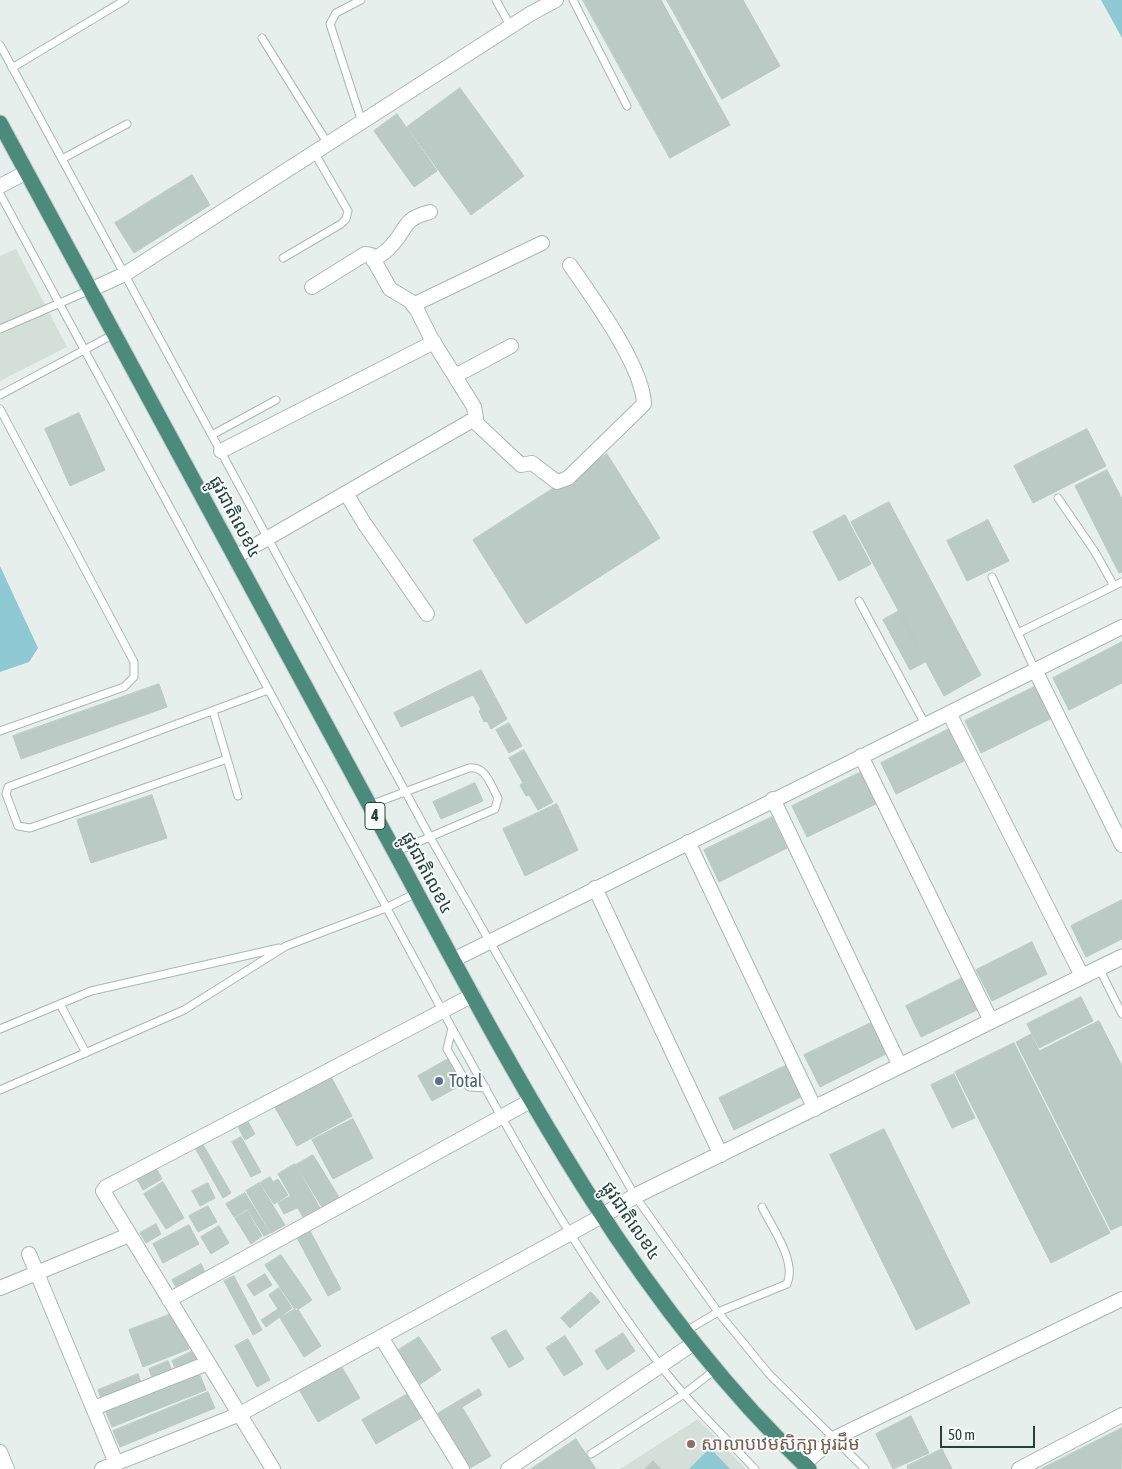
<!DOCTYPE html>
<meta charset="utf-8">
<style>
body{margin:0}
#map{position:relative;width:1122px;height:1469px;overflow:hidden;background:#e6efeb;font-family:"Asap Condensed",sans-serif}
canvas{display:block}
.scale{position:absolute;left:940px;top:1426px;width:95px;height:22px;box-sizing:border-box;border:2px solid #24423a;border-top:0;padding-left:6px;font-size:15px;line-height:18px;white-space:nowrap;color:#24423a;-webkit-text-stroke:4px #f7fbf9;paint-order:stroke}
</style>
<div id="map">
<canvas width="1122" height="1469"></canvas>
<div class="scale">50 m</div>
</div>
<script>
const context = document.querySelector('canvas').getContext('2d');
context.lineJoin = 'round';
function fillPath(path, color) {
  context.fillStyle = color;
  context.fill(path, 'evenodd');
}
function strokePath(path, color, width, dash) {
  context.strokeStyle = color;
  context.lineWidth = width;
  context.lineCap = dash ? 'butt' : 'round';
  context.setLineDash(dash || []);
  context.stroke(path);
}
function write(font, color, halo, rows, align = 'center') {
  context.font = font + ' "Asap Condensed","Noto Sans Khmer",sans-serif';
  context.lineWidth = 4;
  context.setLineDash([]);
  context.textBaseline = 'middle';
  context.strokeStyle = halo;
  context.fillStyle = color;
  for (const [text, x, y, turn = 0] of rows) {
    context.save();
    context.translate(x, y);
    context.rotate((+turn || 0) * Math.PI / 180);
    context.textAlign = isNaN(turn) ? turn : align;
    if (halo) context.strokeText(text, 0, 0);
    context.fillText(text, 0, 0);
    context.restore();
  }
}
fillPath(new Path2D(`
 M16,249L67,347L0,381V256Z
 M698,1419L746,1469H620Z`), '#d4dfda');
fillPath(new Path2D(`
 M1101,0H1122V38Z
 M0,566L38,648L29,662L0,672Z
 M710,1448L730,1469H689Z`), '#8ec9d4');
const building = new Path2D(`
 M583,0H661L730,125L670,158Z
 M667,0H743L780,66L722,99Z
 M460,88L524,176L471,215L407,127Z
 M397,114L437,171L414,187L374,131Z
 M192,175L210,205L134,253L115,223Z
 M79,413L105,470L70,486L45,429Z
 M1087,429L1106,466L1033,503L1014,466Z
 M607,454L660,538L526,624L473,540Z
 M1107,470L1122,499V572L1119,573L1075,486Z
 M889,502L981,675L944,696L851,522Z
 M845,515L871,564L839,581L813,532Z
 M988,520L1009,561L967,581L947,541Z
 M899,611L925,662L910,670L883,620Z
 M1122,642V683L1069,710L1053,678Z
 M481,670L507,719L491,729L487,721L484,722L479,711L481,709L473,695L401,727L394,713Z
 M159,684L167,707L21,759L13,736Z
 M1036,686L1052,718L981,753L965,721Z
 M509,723L522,746L509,753L496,730Z
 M949,729L964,761L896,794L881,763Z
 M524,750L553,802L538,810L529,795L526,796L520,785L523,783L509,758Z
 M861,772L876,804L807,837L792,806Z
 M475,783L483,801L441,819L433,802Z
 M152,795L167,838L91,863L77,820Z
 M557,804L578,850L525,876L503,829Z
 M772,817L787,848L719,882L704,850Z
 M1122,900V939L1086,957L1071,926Z
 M1032,942L1047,974L992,1001L976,970Z
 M962,978L977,1010L921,1037L906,1006Z
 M1081,997L1093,1021L1039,1048L1027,1024Z
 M1099,1021L1122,1066V1225L1111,1230L1016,1042L1031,1034L1039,1051Z
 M873,1022L888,1053L820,1087L804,1055Z
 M1014,1043L1110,1233L1051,1263L955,1072Z
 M448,1059L463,1084L432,1101L418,1076Z
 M787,1065L803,1096L734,1130L719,1098Z
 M329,1073L352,1116L297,1146L273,1104Z
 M954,1074L975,1118L952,1128L931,1085Z
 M246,1118L255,1134L245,1140L236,1123Z
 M353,1119L373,1158L333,1179L312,1140Z
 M884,1129L970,1303L916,1330L830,1155Z
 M241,1137L261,1172L251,1177L232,1142Z
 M201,1141L231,1193L223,1198L194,1146Z
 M313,1155L339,1197L322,1207L296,1165Z
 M295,1164L320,1208L303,1217L278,1174Z
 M156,1168L162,1179L143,1190L137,1179Z
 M270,1177L273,1182L278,1179L288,1195L274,1204L260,1183Z
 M163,1182L184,1218L166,1229L144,1194Z
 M208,1183L215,1198L200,1206L192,1191Z
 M259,1183L285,1225L271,1233L246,1191Z
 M245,1193L270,1233L264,1236L247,1209L234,1217L226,1204Z
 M291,1196L297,1208L284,1214L278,1203Z
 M208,1206L217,1222L198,1232L189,1216Z
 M247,1211L262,1236L251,1244L235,1218Z
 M156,1224L161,1234L146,1243L140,1233Z
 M189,1225L199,1244L163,1263L153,1244Z
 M219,1226L229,1243L211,1254L201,1237Z
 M309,1229L341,1289L328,1296L296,1236Z
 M281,1255L312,1300L296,1311L265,1265Z
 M201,1264L205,1272L176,1287L172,1280Z
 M265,1274L272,1285L254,1296L247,1285Z
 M234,1276L262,1330L253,1335L224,1281Z
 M279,1288L292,1308L266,1327L261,1320L278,1309L269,1295Z
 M591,1292L600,1302L570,1328L561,1318Z
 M297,1308L321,1346L304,1357L280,1318Z
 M174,1313L189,1349L143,1367L129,1330Z
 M506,1330L524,1359L509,1368L491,1338Z
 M623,1333L635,1351L607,1370L595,1351Z
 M565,1336L583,1364L564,1376L546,1348Z
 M419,1337L441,1370L419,1385L397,1351Z
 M248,1339L270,1380L257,1387L235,1346Z
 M193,1351L198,1364L177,1373L172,1361Z
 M168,1361L173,1373L153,1381L149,1369Z
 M340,1364L360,1398L318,1422L298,1388Z
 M138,1374L142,1385L102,1401L98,1390Z
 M200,1375L206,1390L112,1427L106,1412Z
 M479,1389L482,1395L462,1407L491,1456L470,1468L437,1414Z
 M208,1392L215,1408L120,1447L113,1431Z
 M411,1392L425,1416L376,1444L362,1420Z
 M911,1416L929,1453L893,1469L876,1434Z
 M1122,1428L1121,1469H1041Z
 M576,1439L596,1469H531Z
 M942,1449L952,1469H908L907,1466Z
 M653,1461L661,1469H645Z`);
fillPath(building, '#bbcac4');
strokePath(building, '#b8c9c2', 1);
const service = new Path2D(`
 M361,0L336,13L330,24L362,122
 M496,0L511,27
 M573,0L627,106
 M262,38L328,144
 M0,45L430,837L635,1196L718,1312L769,1374L865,1469
 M12,68L125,0
 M62,159L127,124
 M0,194L442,1010C509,1132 576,1254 660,1365C688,1402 723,1435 755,1469
 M283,258L341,224L346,219L348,211L314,152
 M0,329L90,290
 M0,395L114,334
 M0,409L134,662V677L124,687L0,731
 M212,435L276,400
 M1058,498L1095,552L1114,586
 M992,577L1035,670
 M859,601L925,724
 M1018,633L1122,582
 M213,711L238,796
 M227,759L30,828L18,826L6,794L8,787L268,690
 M370,805L469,768C486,766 490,784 498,798L495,809L395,852
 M1099,968L1122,1014
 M60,1004L86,1053
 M452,1028L447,1049L469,1087L486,1088
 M0,1029L91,991L279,948
 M0,1090L184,1010L286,946L386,908L416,893
 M686,1331L718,1312L787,1284C797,1261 772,1228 762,1207
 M591,1454L684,1394L716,1369`);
const minor = new Path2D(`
 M0,186L27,172
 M373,260C380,256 387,251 392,245C408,228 402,219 430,212
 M90,290L125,274L530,14L556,0
 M413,305L542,243
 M455,376L511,346
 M473,420L521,465L532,463L557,482L568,478L644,404C643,366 592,297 570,265
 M221,451L434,342
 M346,493L364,523L427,614
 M235,557L476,418L474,407L431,338L417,310L410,301L390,289L371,255L365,254L312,287
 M1035,670L1122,845
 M949,713L1082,976
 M861,756L991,1021
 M773,799L900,1066
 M688,842L815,1109
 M595,888L721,1155
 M453,960L1122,627
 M29,1254L116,1463
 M0,1288L129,1235
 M169,1300L532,1100
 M381,1337L462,1469
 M94,1408L208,1363
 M0,1452L7,1469
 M804,1464L833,1439L1122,1299
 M102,1469L240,1414L602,1216
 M273,1469L103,1191L106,1187L473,995
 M508,1469L694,1343
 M1019,1469L1122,1415`);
const tertiary = new Path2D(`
 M602,1216L635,1196L1122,957`);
const trunk = new Path2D(`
 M0,123C126,355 251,587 377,819C499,1044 621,1292 809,1469`);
strokePath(service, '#a8b8b2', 9);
strokePath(minor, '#a8b8b2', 16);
strokePath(tertiary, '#a8b8b2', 17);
strokePath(trunk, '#c2cac8', 17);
strokePath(service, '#fff', 7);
strokePath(minor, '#fff', 14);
strokePath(tertiary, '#fff', 15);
strokePath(trunk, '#4c8a7c', 15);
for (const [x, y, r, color] of [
 [439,1081,5,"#5c6f8a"],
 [691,1444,5,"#8d6e63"]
]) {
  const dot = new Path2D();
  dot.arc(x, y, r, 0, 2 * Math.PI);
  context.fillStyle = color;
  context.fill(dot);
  strokePath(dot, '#f7fbf9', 2);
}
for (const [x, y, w] of [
 [375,816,20]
]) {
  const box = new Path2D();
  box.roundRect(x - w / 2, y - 13.5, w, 27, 4);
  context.fillStyle = '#f7fbf9';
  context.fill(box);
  strokePath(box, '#24423a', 1);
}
write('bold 16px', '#24423a', null, [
 ["4",375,816]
]);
write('18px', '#24423a', '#f7fbf9', [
 ["ផ្លូវជាតិលេខ៤",235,517,62],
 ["ផ្លូវជាតិលេខ៤",427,873,62],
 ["ផ្លូវជាតិលេខ៤",631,1221,56]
]);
write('18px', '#4e5e75', '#f7fbf9', [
 ["Total",449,1081]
], 'left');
write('18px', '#785e54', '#f7fbf9', [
 ["សាលាបឋមសិក្សា អូរដឹម",701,1444]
], 'left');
</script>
